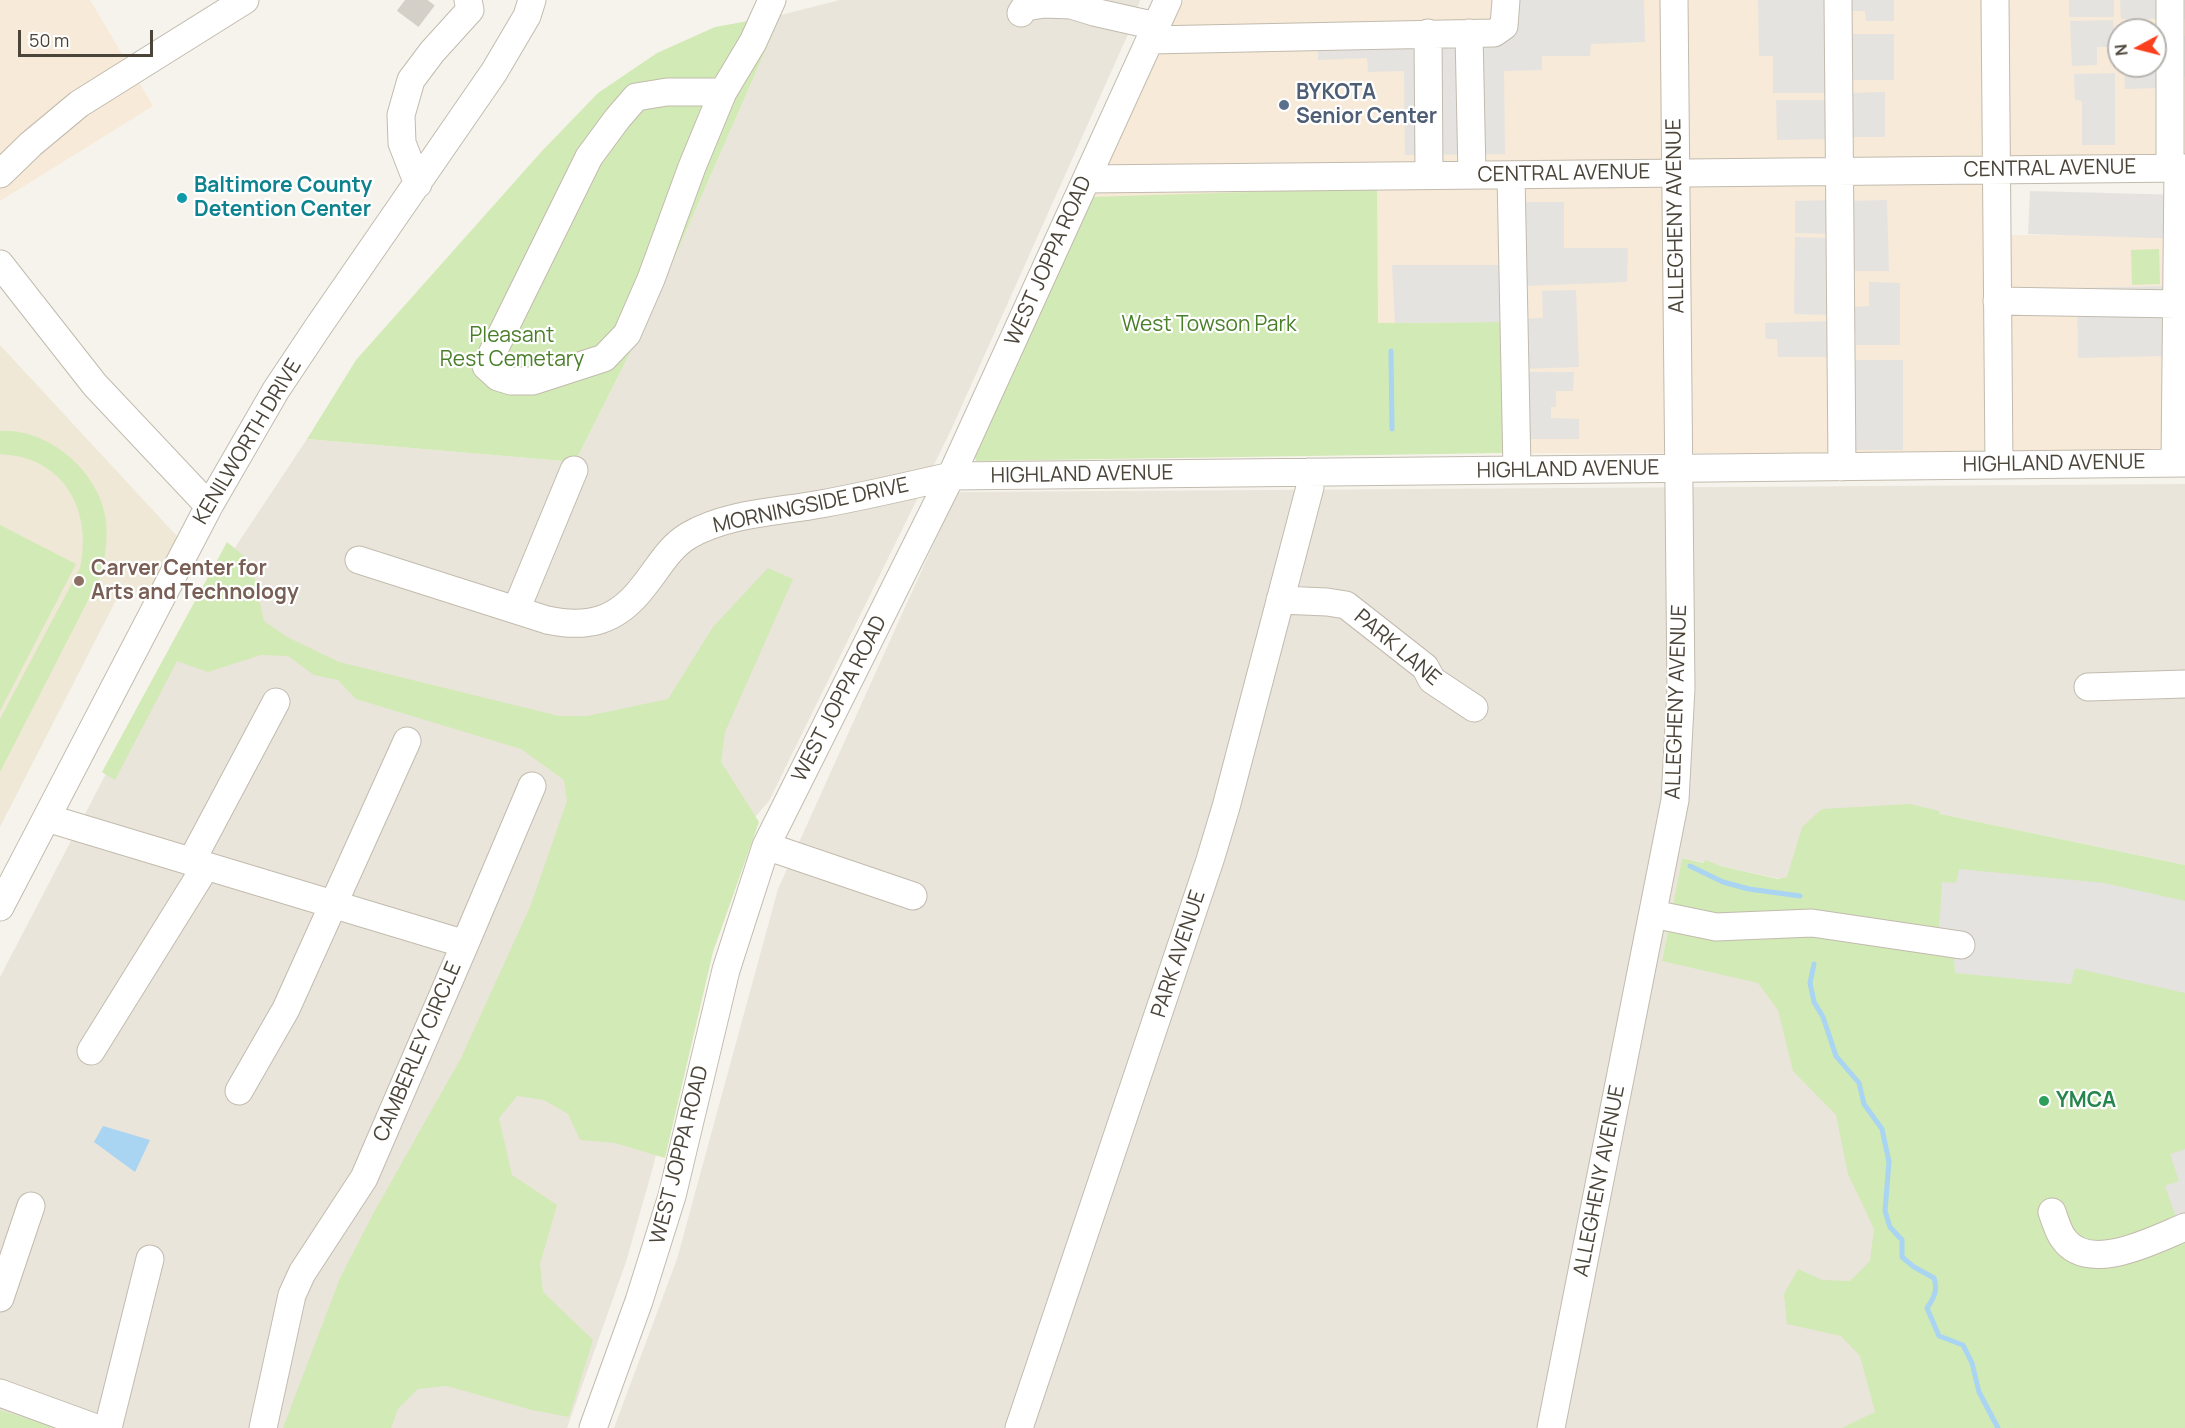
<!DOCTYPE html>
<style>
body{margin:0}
#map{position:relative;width:2185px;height:1428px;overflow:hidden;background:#f6f3ec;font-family:Manrope,sans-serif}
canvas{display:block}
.north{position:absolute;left:2107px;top:18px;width:60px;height:60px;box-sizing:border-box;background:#fff;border:2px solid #b7b4b0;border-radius:50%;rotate:263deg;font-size:16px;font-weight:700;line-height:24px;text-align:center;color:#4b4439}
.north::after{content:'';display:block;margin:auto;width:21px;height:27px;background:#fc3f1d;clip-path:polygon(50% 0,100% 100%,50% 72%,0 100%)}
.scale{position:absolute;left:18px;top:30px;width:135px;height:27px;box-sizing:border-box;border:3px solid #4b4439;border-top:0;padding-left:8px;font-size:18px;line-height:21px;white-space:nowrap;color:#4b4439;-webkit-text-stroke:4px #fff;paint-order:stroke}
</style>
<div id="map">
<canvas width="2185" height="1428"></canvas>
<div class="north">N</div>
<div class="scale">50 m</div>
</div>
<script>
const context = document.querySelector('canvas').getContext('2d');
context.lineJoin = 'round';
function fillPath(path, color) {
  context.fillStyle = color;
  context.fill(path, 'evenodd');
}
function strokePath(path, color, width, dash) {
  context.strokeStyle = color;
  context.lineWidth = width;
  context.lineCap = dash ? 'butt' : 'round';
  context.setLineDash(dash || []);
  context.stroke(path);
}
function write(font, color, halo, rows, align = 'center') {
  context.font = font + ' Manrope,sans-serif';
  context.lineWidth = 4.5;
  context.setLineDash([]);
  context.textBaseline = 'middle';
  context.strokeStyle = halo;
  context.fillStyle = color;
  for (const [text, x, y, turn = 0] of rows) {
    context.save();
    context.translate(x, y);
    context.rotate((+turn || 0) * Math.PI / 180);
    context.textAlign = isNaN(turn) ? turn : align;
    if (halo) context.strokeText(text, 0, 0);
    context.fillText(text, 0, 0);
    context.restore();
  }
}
fillPath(new Path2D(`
 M840,0H1140L1129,32L951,430L769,801L748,825L698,977L653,1167L626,1262L567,1428H0V977L183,626L307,439L575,462L652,309L781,15Z
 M2185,484V865L1896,805L1898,904L1682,858L1662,960L1901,1015L2023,1428H614L677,1259L778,889L957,492Z`), '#eae5da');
fillPath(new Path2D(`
 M0,0H90L153,106L0,201Z
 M1184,0H2185V182L2008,181V235L2185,236L2181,453H1504L1378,323L1089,197ZM2119,30H2155V66H2119Z`), '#f7ead8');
fillPath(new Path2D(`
 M0,345L200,561L115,602L0,827Z`), '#efe8d6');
fillPath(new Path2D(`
 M781,15L652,309L575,462L307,439L356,360L542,151L598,93L657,53L715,27Z
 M1377,188L1378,323L1502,322L1504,453L976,461L974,453L1089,197Z
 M2159,249L2160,284L2132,285L2131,250Z
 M0,431C49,428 101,473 106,522C108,541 105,558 100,577L0,772V719L80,568C90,523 75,475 28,459C20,456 9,455 0,454Z
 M0,525L76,564L0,711Z
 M227,542L251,562L264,621L287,637L339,662L559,716H587L668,699L713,627L768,568L793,579L725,732L721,762L759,822L713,952L665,1158L615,1143L580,1140L568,1114L544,1100L517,1096L499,1118L512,1175L557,1205L540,1264L543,1292L593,1340L569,1417L532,1410L447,1386L418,1389L398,1409L391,1428H283L340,1278L373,1214L461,1058L530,907L567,801L564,780L521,749L356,699L338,680L314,675L288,656L261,655L208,672L177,661L115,780L102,772Z
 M1910,804L1939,811L1940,814L2185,865V1428H1842L1875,1412L1860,1356L1841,1336L1787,1324L1784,1294L1798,1269L1822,1280L1850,1281L1870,1261L1874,1229L1848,1174L1836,1115L1793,1071L1778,1010L1758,983L1662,961L1682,858L1703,863L1706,860L1720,866L1778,879L1787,877L1802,827L1822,809Z
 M0,1410L56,1428H0Z`), '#d2eab5');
fillPath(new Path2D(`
 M1513,0H1644L1645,42L1591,44L1590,56H1542V70L1504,71L1505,154L1405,155L1404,71L1368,72L1367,58L1318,60V43L1490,38Z
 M1758,0H1829L1830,93H1773V56H1759Z
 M1843,0H1894V21H1866L1865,11H1843Z
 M2069,0H2114V17H2069Z
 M2120,0H2185V19H2121Z
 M2113,20L2114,37L2119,38V64H2116L2114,47H2097V65L2072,66L2070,21Z
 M1844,34H1894V80H1844Z
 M2185,36V77H2178L2165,88L2125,89L2124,66H2155V51H2164V37Z
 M2115,73V145H2082V101L2075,100L2074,74Z
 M1885,92V137H1847V93Z
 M1776,100H1827L1828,139L1777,140Z
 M2030,191L2185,195V239L2028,234Z
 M1834,200L1833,234L1795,233V201Z
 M1887,200L1889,271H1850L1849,201Z
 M1524,202H1564V248H1628L1627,282L1524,286Z
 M1795,237L1829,238L1827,315L1794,314Z
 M1392,265H1502V322L1395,323Z
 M1869,282L1900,283V345H1856V334H1851V307L1869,306Z
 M2167,286L2168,356L2078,358L2077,288Z
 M1576,290L1579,367L1520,369L1518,319L1543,318L1542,291Z
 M1835,321L1836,357H1778L1777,339H1766L1765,323Z
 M1852,360H1903V450H1852Z
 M1522,372H1574L1573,391H1556V407H1551V418L1579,419V439H1523Z
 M1959,869L2104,883L2185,901V993L2075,968L2071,984L1955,973L1952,932L1939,930L1942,882L1956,883Z
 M2185,1149V1243L2165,1186L2179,1181L2170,1154Z`), '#e5e3e0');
fillPath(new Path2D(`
 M103,1126L150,1140L135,1172L94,1142Z`), '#a9d4f2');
strokePath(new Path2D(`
 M1391,351L1392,429
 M1690,866L1723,882L1749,889L1800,896
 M1814,964L1810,983L1814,1002L1823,1017L1836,1056L1859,1083L1864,1104L1882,1129L1889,1162L1885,1211L1890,1227L1902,1240V1257L1914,1267L1934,1278C1938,1290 1934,1298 1927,1308L1939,1336L1963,1345L1972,1363L1979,1392L1998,1428`), '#a9d4f2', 5);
strokePath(new Path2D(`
 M405,0L437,24`), '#d4d0c8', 27, [27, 14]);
const minor = new Path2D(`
 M1838,0L1842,467
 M1995,0L1999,465
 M2170,0V168
 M1021,13L1025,7L1045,4L1071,5L1094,12L1156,26
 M1428,33L1429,175
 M1469,33L1472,175
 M1150,40L1494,33L1504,26L1506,0
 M723,92H667L636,97L617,119L589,157L486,366L498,377L511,381H533L604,358L627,334L651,279L692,167L723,92L753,42L772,0
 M0,174L31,144L79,104L245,0
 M1511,175L1517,470
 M1087,179L2185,168
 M418,184L402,143L401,115L411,80L432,52L470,10L468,0
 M0,264L95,385L209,506
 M1997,301L2177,304
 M2175,463L2178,168
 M359,560L547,620C588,629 617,621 643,587C658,569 668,548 688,536C727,513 778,512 821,504C865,496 908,486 951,476L2185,463
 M1280,600L1327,602L1346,605L1425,667L1432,680L1474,708
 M516,610L574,470
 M2088,687L2185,684
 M47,818L465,944L364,1178L302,1273L292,1295L263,1428
 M766,846L913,896
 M191,862L276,702
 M0,907L209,506L276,390L318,327L494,72L527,16L532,0
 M1653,914L1716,927L1812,923L1961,945
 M465,944L532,786
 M91,1051L206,866
 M239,1091L286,1009L407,741
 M2052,1212C2055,1220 2058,1231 2063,1238C2088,1275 2154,1240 2185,1227
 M0,1298L31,1206
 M0,1393L96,1428
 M108,1428L150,1259
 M593,1428L639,1301L672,1196L726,970L766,846L951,476L1168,0
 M1019,1428L1210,860L1226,807L1310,487L1309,472
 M1551,1428L1675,800L1681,688L1674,0`);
strokePath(minor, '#c2bbae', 29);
strokePath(minor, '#fff', 27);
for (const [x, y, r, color] of [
 [1284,105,6,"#5c6f8a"],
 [182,198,6,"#0f9aa8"],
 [79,581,6,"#8d6e63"],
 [2044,1101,6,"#2e9e5b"]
]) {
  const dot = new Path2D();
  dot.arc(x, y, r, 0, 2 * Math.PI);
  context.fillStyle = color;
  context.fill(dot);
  strokePath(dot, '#fff', 2);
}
write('bold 21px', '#4e5e75', '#fff', [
 ["BYKOTA",1296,93],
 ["Senior Center",1296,117]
], 'left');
write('21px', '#4b4439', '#fff', [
 ["CENTRAL AVENUE",2050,169,-1],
 ["CENTRAL AVENUE",1564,174,-1],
 ["ALLEGHENY AVENUE",1676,216,-91],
 ["WEST JOPPA ROAD",1049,261,-66],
 ["KENILWORTH DRIVE",248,442,-59],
 ["HIGHLAND AVENUE",2054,464,-1],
 ["HIGHLAND AVENUE",1568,470,-1],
 ["HIGHLAND AVENUE",1082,475,-1],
 ["MORNINGSIDE DRIVE",811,506,-12],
 ["PARK LANE",1397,648,40],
 ["WEST JOPPA ROAD",840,699,-63],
 ["ALLEGHENY AVENUE",1677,702,-88],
 ["PARK AVENUE",1179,954,-72],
 ["CAMBERLEY CIRCLE",418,1052,-67],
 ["WEST JOPPA ROAD",680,1155,-76],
 ["ALLEGHENY AVENUE",1600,1181,-79]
]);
write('bold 21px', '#0d838f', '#fff', [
 ["Baltimore County",194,186],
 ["Detention Center",194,210]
], 'left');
write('21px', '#4a7f2a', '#fff', [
 ["West Towson Park",1209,325],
 ["Pleasant",512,336],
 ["Rest Cemetary",512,360]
]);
write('bold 21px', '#785e54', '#fff', [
 ["Carver Center for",91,569],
 ["Arts and Technology",91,593]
], 'left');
write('bold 21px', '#27864d', '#fff', [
 ["YMCA",2056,1101]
], 'left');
</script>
